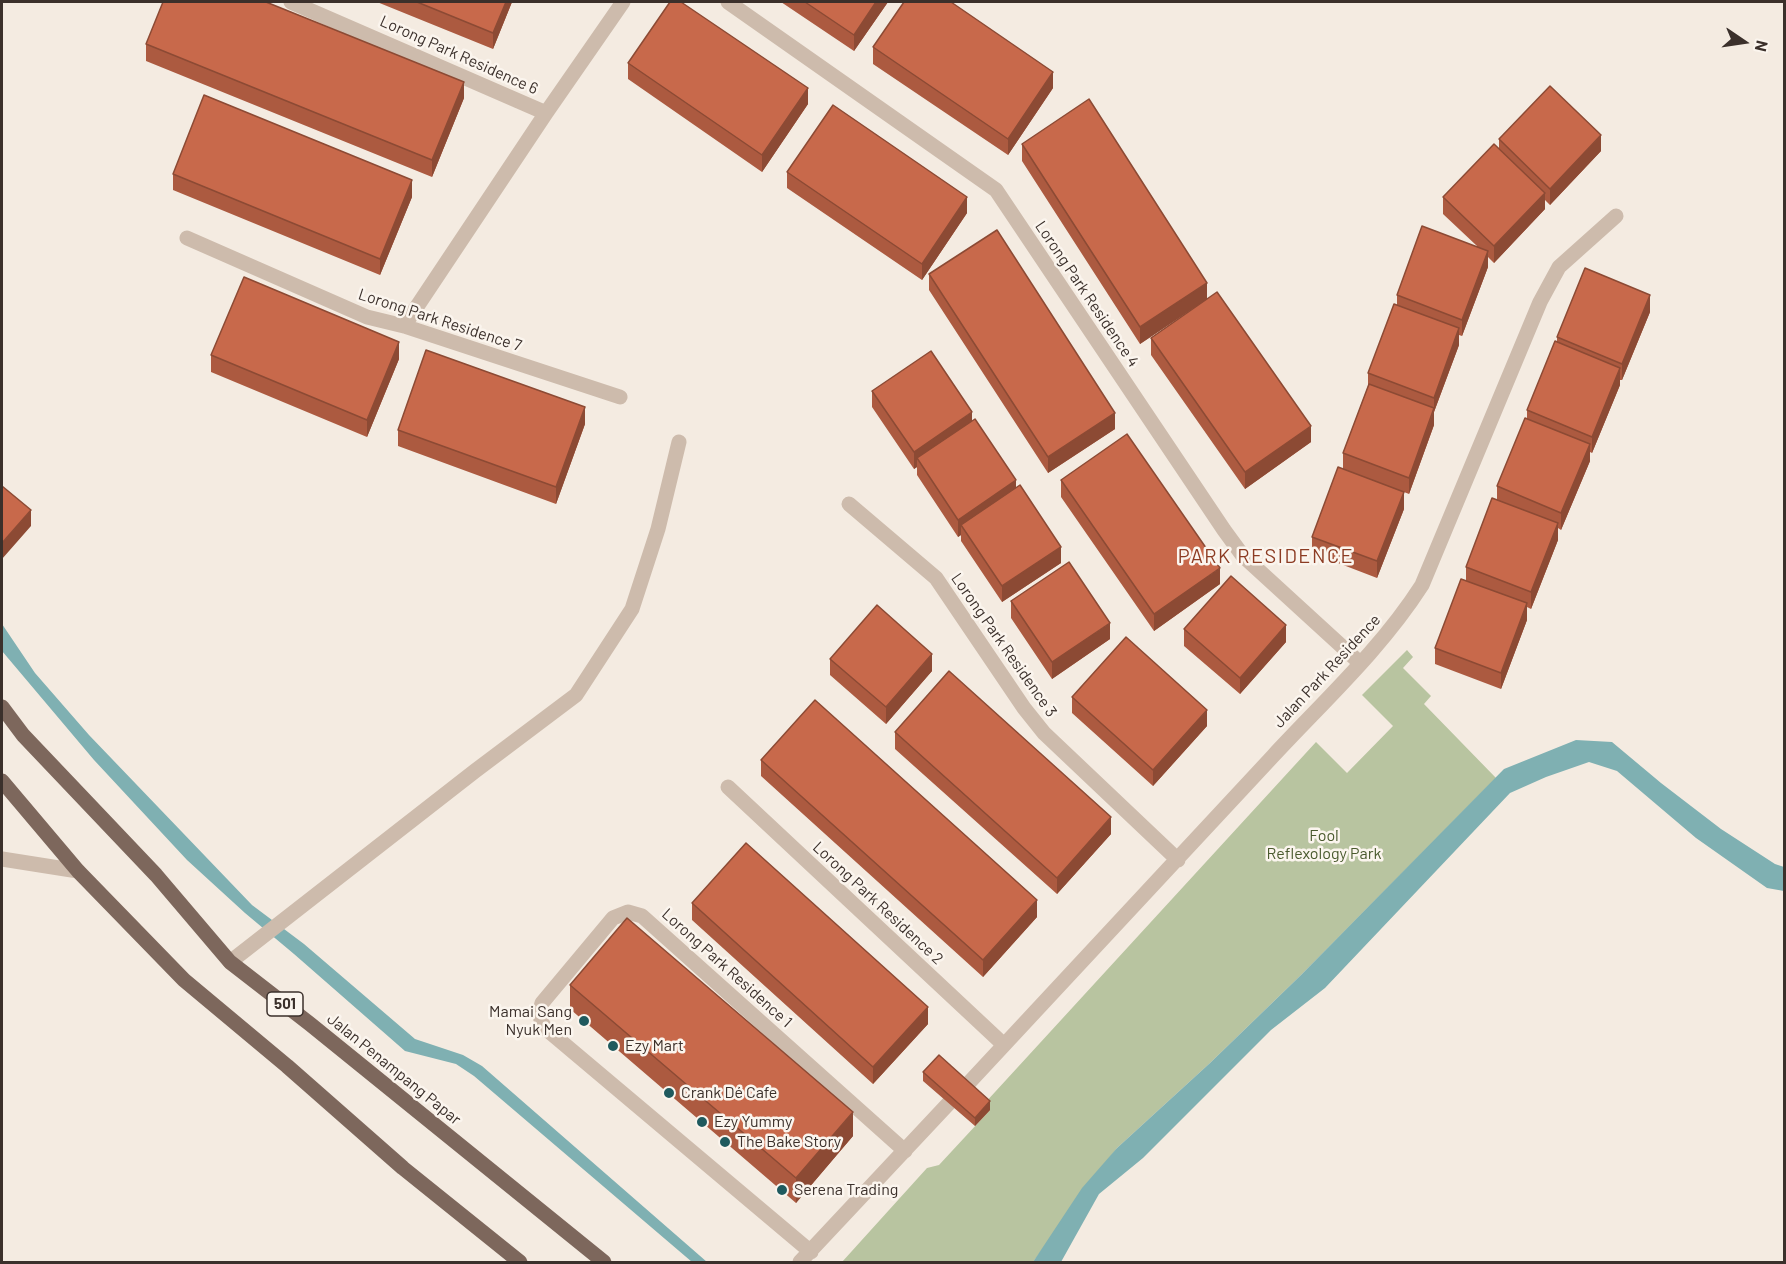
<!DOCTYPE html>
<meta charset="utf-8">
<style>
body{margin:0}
#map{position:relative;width:1786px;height:1264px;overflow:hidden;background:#f4ebe1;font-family:Barlow,sans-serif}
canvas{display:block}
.frame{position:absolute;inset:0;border:3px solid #3b302b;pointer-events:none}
.north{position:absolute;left:1714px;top:12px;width:60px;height:60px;-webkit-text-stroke:4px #fbf5ee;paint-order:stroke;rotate:103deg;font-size:16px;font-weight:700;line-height:24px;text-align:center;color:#3b302b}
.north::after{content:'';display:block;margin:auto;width:21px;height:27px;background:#3b302b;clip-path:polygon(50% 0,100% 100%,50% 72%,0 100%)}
</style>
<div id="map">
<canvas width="1786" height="1264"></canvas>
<div class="frame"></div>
<div class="north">N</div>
</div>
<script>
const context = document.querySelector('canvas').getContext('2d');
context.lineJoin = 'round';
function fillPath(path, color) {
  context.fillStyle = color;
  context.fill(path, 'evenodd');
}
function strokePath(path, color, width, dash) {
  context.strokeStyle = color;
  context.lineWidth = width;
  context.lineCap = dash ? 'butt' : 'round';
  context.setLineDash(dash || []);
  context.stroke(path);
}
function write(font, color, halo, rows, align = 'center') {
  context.font = font + ' Barlow,sans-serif';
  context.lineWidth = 5;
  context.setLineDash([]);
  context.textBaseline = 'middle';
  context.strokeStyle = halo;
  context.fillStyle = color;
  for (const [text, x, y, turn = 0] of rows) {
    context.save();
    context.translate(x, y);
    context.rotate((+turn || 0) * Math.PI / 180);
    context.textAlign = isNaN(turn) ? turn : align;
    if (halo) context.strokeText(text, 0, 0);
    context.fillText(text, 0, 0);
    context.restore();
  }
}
fillPath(new Path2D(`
 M1407,650L1413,657L1403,668L1431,696L1424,704L1496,778L1301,975L1210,1063L1117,1148L1033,1262H842L927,1168L939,1165L990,1110L984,1104L1316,742L1347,773L1393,726L1362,695Z`), '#b8c4a0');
fillPath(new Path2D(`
 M2,624L35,673L89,735L252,905L304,944L415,1039L463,1055L482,1066L707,1262H692L474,1076L456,1064L405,1051L294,954L245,913L187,860L94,760L2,651Z
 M1576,740L1612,742L1661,783L1721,829L1775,864L1784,867V891L1767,888L1696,838L1617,771L1589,762L1546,777L1510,793L1325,988L1271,1030L1143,1158L1099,1194L1061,1262H1033L1082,1188L1117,1148L1210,1063L1301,975L1504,769Z`), '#7fb0b2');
strokePath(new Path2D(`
 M291,2L546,113
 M728,2L996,190L1224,530L1243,556L1360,663
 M187,238L367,317L404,326L620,397
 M404,326L546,113L623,2
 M849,504L936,578L1024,708L1044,733L1178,860
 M728,787L1004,1045
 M2,859L78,871
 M230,962L475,771L576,695L632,609L658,529L679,442
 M965,1087C1068,977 1171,867 1273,756C1324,701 1381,649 1422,585L1540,302L1559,267L1616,216
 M811,1252L545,1028C539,1019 539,1012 542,1003L613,918L628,912L642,916L905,1151
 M800,1262L949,1103`), '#cdbbac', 15);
strokePath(new Path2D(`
 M2,707L23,735L156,875L230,962L310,1024L604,1262
 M2,781L78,871L184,980L287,1066L403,1168L520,1262`), '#7d675c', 15);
fillPath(new Path2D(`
 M377,2H512L493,49Z
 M781,2H888L854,51Z
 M146,44L464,98L432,177L146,61Z
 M873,47L1053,88L1008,155L873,64Z
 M628,63L808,104L762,172L628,79Z
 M1499,139L1601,151L1550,205L1545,200V209L1494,263L1488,257V267L1462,336L1459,335V345L1434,412V425L1409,494L1404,492V509L1377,578L1312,553V537L1343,469V453L1368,386V373L1397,305V295L1477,246L1443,214V197L1499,148Z
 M1022,144L1207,299L1311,442L1245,489L1151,355V338L1197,306L1140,344L1022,161Z
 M787,172L967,213L922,280L787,188Z
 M173,174L412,197L380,275L173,190Z
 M929,274L1115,429L1048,473L929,290Z
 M1650,312L1622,380H1620V385L1592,453L1590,452V461L1561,530L1558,528V540L1531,609L1527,607V620L1501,689L1435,664V648L1466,580V567L1497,499V486L1527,419V410L1557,342V337Z
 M211,355L399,359L367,437L211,372Z
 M872,391L972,421L1016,487L1061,563L1002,602L961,541V535L958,537L917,475V467L914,469L872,407Z
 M585,424L556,504L398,446V430Z
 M1061,480L1220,584L1154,631L1061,497Z
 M1011,601L1110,639L1052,679L1011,618Z
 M1184,629L1286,642L1240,694L1184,646Z
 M830,659L932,671L886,724L830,675Z
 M1072,697L1207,726L1153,786L1072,713Z
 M895,732L1111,834L1057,894L895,749Z
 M761,760L1037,917L983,977L761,776Z
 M692,903L928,1024L873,1084L692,920Z
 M570,985L853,1136L796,1203L570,1009Z
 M923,1072L990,1110L975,1126L923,1081Z`), '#ac5a40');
fillPath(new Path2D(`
 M506,2H512L493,49V33Z
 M876,2H888L854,51V35Z
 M1053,72V88L1008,155V139Z
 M464,82V98L432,177V160Z
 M808,88V104L762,172V155Z
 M1601,135V151L1550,205V189Z
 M412,180V197L380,275V259Z
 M1545,193V209L1494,263V246Z
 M967,197V213L922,280V264Z
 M1488,251V267L1462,336V320Z
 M1207,283V299L1140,344V327Z
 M1650,295V312L1622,380V364Z
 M1459,328V345L1434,412V425L1409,494V478L1434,410V398Z
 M399,342V359L367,437V420Z
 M1620,368V385L1592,453V437Z
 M585,407V424L556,504V487Z
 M972,412V429L917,458V467L914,469V452Z
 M1115,413V429L1048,473V457Z
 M1311,426V442L1245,489V472Z
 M1590,444V461L1561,530V513Z
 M1016,480V497L961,525V535L958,537V520Z
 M1404,492V509L1377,578V561Z
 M31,510V526L2,559V543Z
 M1558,523V540L1531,609V592Z
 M1061,547V563L1002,602V586Z
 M1220,568V584L1154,631V614Z
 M1527,603V620L1501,689V673Z
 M1110,623V639L1052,679V662Z
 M1286,625V642L1240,694V678Z
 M932,654V671L886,724V707Z
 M1207,710V726L1153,786V770Z
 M1111,817V834L1057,894V878Z
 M1037,900V917L983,977V960Z
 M928,1007V1024L873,1084V1067Z
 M990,1101V1110L975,1126V1118Z
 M853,1112V1136L796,1203V1178Z`), '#8c4a34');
const building = new Path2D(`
 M163,2H266L464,82L432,160L146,44Z
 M417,2H506L493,33Z
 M670,2H681L808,88L762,155L628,63Z
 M805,2H876L854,35Z
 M904,2H951L1053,72L1008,139L873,47Z
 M1550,86L1601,135L1550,189L1499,139Z
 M204,95L412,180L380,259L173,174Z
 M1089,99L1207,283L1140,327L1022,144Z
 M833,105L967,197L922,264L787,172Z
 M1494,144L1545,193L1494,246L1443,197Z
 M1422,226L1488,251L1462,320L1397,295Z
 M997,230L1115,413L1048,457L929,274Z
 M1585,268L1650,295L1622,364L1557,337Z
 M244,277L399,342L367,420L211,355Z
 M1217,292L1311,426L1245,472L1151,338Z
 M1394,304L1459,328L1434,398L1368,373Z
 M1555,341L1620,368L1592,437L1527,410Z
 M426,350L585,407L556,487L398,430Z
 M931,351L972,412L914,452L872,391Z
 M1369,384L1434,408L1409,478L1343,453Z
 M1525,418L1590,444L1561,513L1497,486Z
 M975,419L1016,480L958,520L917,458Z
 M1127,434L1220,568L1154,614L1061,480Z
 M1338,467L1404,492L1377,561L1312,537Z
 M1020,485L1061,547L1002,586L961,525Z
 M2,486L31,510L2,543Z
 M1492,498L1558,523L1531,592L1466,567Z
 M1069,562L1110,623L1052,662L1011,601Z
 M1231,576L1286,625L1240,678L1184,629Z
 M1461,579L1527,603L1501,673L1435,648Z
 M877,605L932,654L886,707L830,659Z
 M1126,637L1207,710L1153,770L1072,697Z
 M949,671L1111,817L1057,878L895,732Z
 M815,700L1037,900L983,960L761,760Z
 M746,843L928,1007L873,1067L692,903Z
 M627,918L853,1112L796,1178L570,985Z
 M939,1055L990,1101L975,1118L923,1072Z`);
fillPath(building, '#c8694b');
strokePath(building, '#8c4a34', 1.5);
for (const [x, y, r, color] of [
 [584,1021,6,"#1f5a5e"],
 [613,1046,6,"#1f5a5e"],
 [669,1093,6,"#1f5a5e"],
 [702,1122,6,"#1f5a5e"],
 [725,1142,6,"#1f5a5e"],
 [782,1190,6,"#1f5a5e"]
]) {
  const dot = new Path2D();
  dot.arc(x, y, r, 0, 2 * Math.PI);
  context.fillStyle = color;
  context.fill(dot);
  strokePath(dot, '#fbf5ee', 2);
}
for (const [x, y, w] of [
 [285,1004,36]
]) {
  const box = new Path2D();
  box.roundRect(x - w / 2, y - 12, w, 24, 4.5);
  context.fillStyle = '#fbf5ee';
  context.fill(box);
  strokePath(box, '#3b302b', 1.5);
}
write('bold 15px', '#3b302b', null, [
 ["501",285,1004]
]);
write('16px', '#3b302b', '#fbf5ee', [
 ["Lorong Park Residence 6",459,55,24],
 ["Lorong Park Residence 4",1087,294,56],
 ["Lorong Park Residence 7",440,320,18],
 ["Lorong Park Residence 3",1004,645,55],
 ["Jalan Park Residence",1327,671,-47],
 ["Lorong Park Residence 2",878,903,43],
 ["Lorong Park Residence 1",727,968,42],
 ["Jalan Penampang Papar",394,1069,39]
]);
write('16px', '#4a5a2e', '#fbf5ee', [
 ["Fool",1324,836],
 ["Reflexology Park",1324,854]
]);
write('16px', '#3b302b', '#fbf5ee', [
 ["Mamai Sang",572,1012,"right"],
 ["Nyuk Men",572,1030,"right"],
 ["Ezy Mart",625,1046],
 ["Crank Dé Cafe",681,1093],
 ["Ezy Yummy",714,1122],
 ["The Bake Story",737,1142],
 ["Serena Trading",794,1190]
], 'left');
context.letterSpacing = '1.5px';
write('20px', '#8c3b22', '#fbf5ee', [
 ["PARK RESIDENCE",1266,556]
]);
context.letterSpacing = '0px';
</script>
